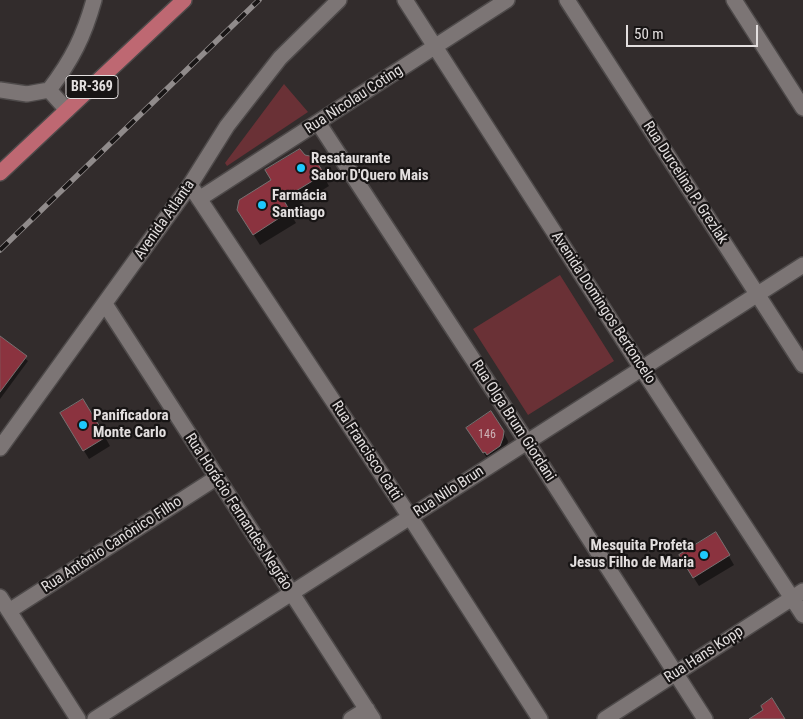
<!DOCTYPE html>
<meta charset="utf-8">
<style>
body{margin:0}
#map{position:relative;width:803px;height:719px;overflow:hidden;background:#322c2c;font-family:"Roboto Condensed",sans-serif}
canvas{display:block}
.scale{position:absolute;left:626px;top:25px;width:132px;height:22px;box-sizing:border-box;border:2px solid #e3dfdf;border-top:0;padding-left:6px;font-size:15px;line-height:18px;white-space:nowrap;color:#e3dfdf;-webkit-text-stroke:4px #181515;paint-order:stroke}
</style>
<div id="map">
<canvas width="803" height="719"></canvas>
<div class="scale">50 m</div>
</div>
<script>
const context = document.querySelector('canvas').getContext('2d');
context.lineJoin = 'round';
function fillPath(path, color) {
  context.fillStyle = color;
  context.fill(path, 'evenodd');
}
function strokePath(path, color, width, dash) {
  context.strokeStyle = color;
  context.lineWidth = width;
  context.lineCap = dash ? 'butt' : 'round';
  context.setLineDash(dash || []);
  context.stroke(path);
}
function write(font, color, halo, rows, align = 'center') {
  context.font = font + ' "Roboto Condensed",sans-serif';
  context.lineWidth = 4.5;
  context.setLineDash([]);
  context.textBaseline = 'middle';
  context.strokeStyle = halo;
  context.fillStyle = color;
  for (const [text, x, y, turn = 0] of rows) {
    context.save();
    context.translate(x, y);
    context.rotate((+turn || 0) * Math.PI / 180);
    context.textAlign = isNaN(turn) ? turn : align;
    if (halo) context.strokeText(text, 0, 0);
    context.fillText(text, 0, 0);
    context.restore();
  }
}
fillPath(new Path2D(`
 M284,84L308,112L227,166L225,163Z
 M560,275L614,361L528,415L473,329Z`), '#6a3136');
fillPath(new Path2D(`
 M304,156L313,158L329,186L289,211L296,223L260,245L245,221L273,181Z
 M0,337L28,361L0,399Z
 M67,423L105,437L110,446L89,459Z
 M503,432L508,441L505,455L489,461L473,437Z
 M716,534L734,565L699,586L680,556Z`), '#0007');
const building = new Path2D(`
 M300,149L305,155L314,157L324,174L283,199L290,211L253,235L237,210L239,200L271,180L265,170Z
 M0,336L27,356L0,392Z
 M83,399L106,437L83,451L60,413Z
 M491,411L504,431L503,438L500,446L487,455L485,452L483,453L466,428Z
 M716,532L730,555L693,578L679,555Z
 M772,698L785,719H749L763,710L761,706Z`);
fillPath(building, '#8b333f');
strokePath(building, '#777171', 1);
const minor = new Path2D(`
 M405,0L642,369L803,615
 M567,0L803,365
 M734,0L803,108
 M0,90L27,94L49,90
 M67,110L49,90C72,60 84,36 94,0
 M319,124L527,442L705,719
 M190,185L410,517L540,719
 M199,199L507,0
 M105,304L373,719
 M0,448L190,185L227,126L280,58L339,0
 M0,597L78,719
 M9,611L216,478
 M95,719L803,265
 M351,719L367,709
 M605,719L803,591`);
const major = new Path2D(`
 M0,173L184,0`);
strokePath(minor, '#4e4a4a', 18);
strokePath(major, '#4e4a4a', 18);
strokePath(minor, '#7c7575', 15);
strokePath(major, '#be6872', 15);
const rail = new Path2D(`
 M0,250L259,0`);
strokePath(rail, '#908b8b', 5.5);
strokePath(rail, '#181515', 4, [11]);
for (const [x, y, r, color] of [
 [301,168,5,"#1ec9fd"],
 [262,205,5,"#1ec9fd"],
 [83,425,5,"#1ec9fd"],
 [704,555,5,"#1ec9fd"]
]) {
  const dot = new Path2D();
  dot.arc(x, y, r, 0, 2 * Math.PI);
  context.fillStyle = color;
  context.fill(dot);
  strokePath(dot, '#181515', 2);
}
write('12px', '#cdb4b7', null, [
 ["146",487,435]
]);
for (const [x, y, w] of [
 [92,87,52]
]) {
  const box = new Path2D();
  box.roundRect(x - w / 2, y - 11.5, w, 23, 4);
  context.fillStyle = '#181515';
  context.fill(box);
  strokePath(box, '#e3dfdf', 1);
}
write('bold 14px', '#e3dfdf', null, [
 ["BR-369",92,87]
]);
write('15px', '#e3dfdf', '#181515', [
 ["Rua Nicolau Coting",354,100,-33],
 ["Rua Durcelina P. Grezlak",685,183,57],
 ["Avenida Atlanta",165,220,-55],
 ["Avenida Domingos Bertoncelo",603,308,57],
 ["Rua Olga Brum Giordani",513,421,57],
 ["Rua Francisco Gatti",366,451,57],
 ["Rua Nilo Brun",449,492,-33],
 ["Rua Horácio Fernandes Negrão",238,512,57],
 ["Rua Antônio Canônico Filho",112,545,-33],
 ["Rua Hans Kopp",704,655,-33]
]);
write('bold 15px', '#e3dfdf', '#181515', [
 ["Resataurante",311,159],
 ["Sabor D'Quero Mais",311,176],
 ["Farmácia",272,196],
 ["Santiago",272,213],
 ["Panificadora",93,416],
 ["Monte Carlo",93,433],
 ["Mesquita Profeta",694,546,"right"],
 ["Jesus Filho de Maria",694,563,"right"]
], 'left');
</script>
